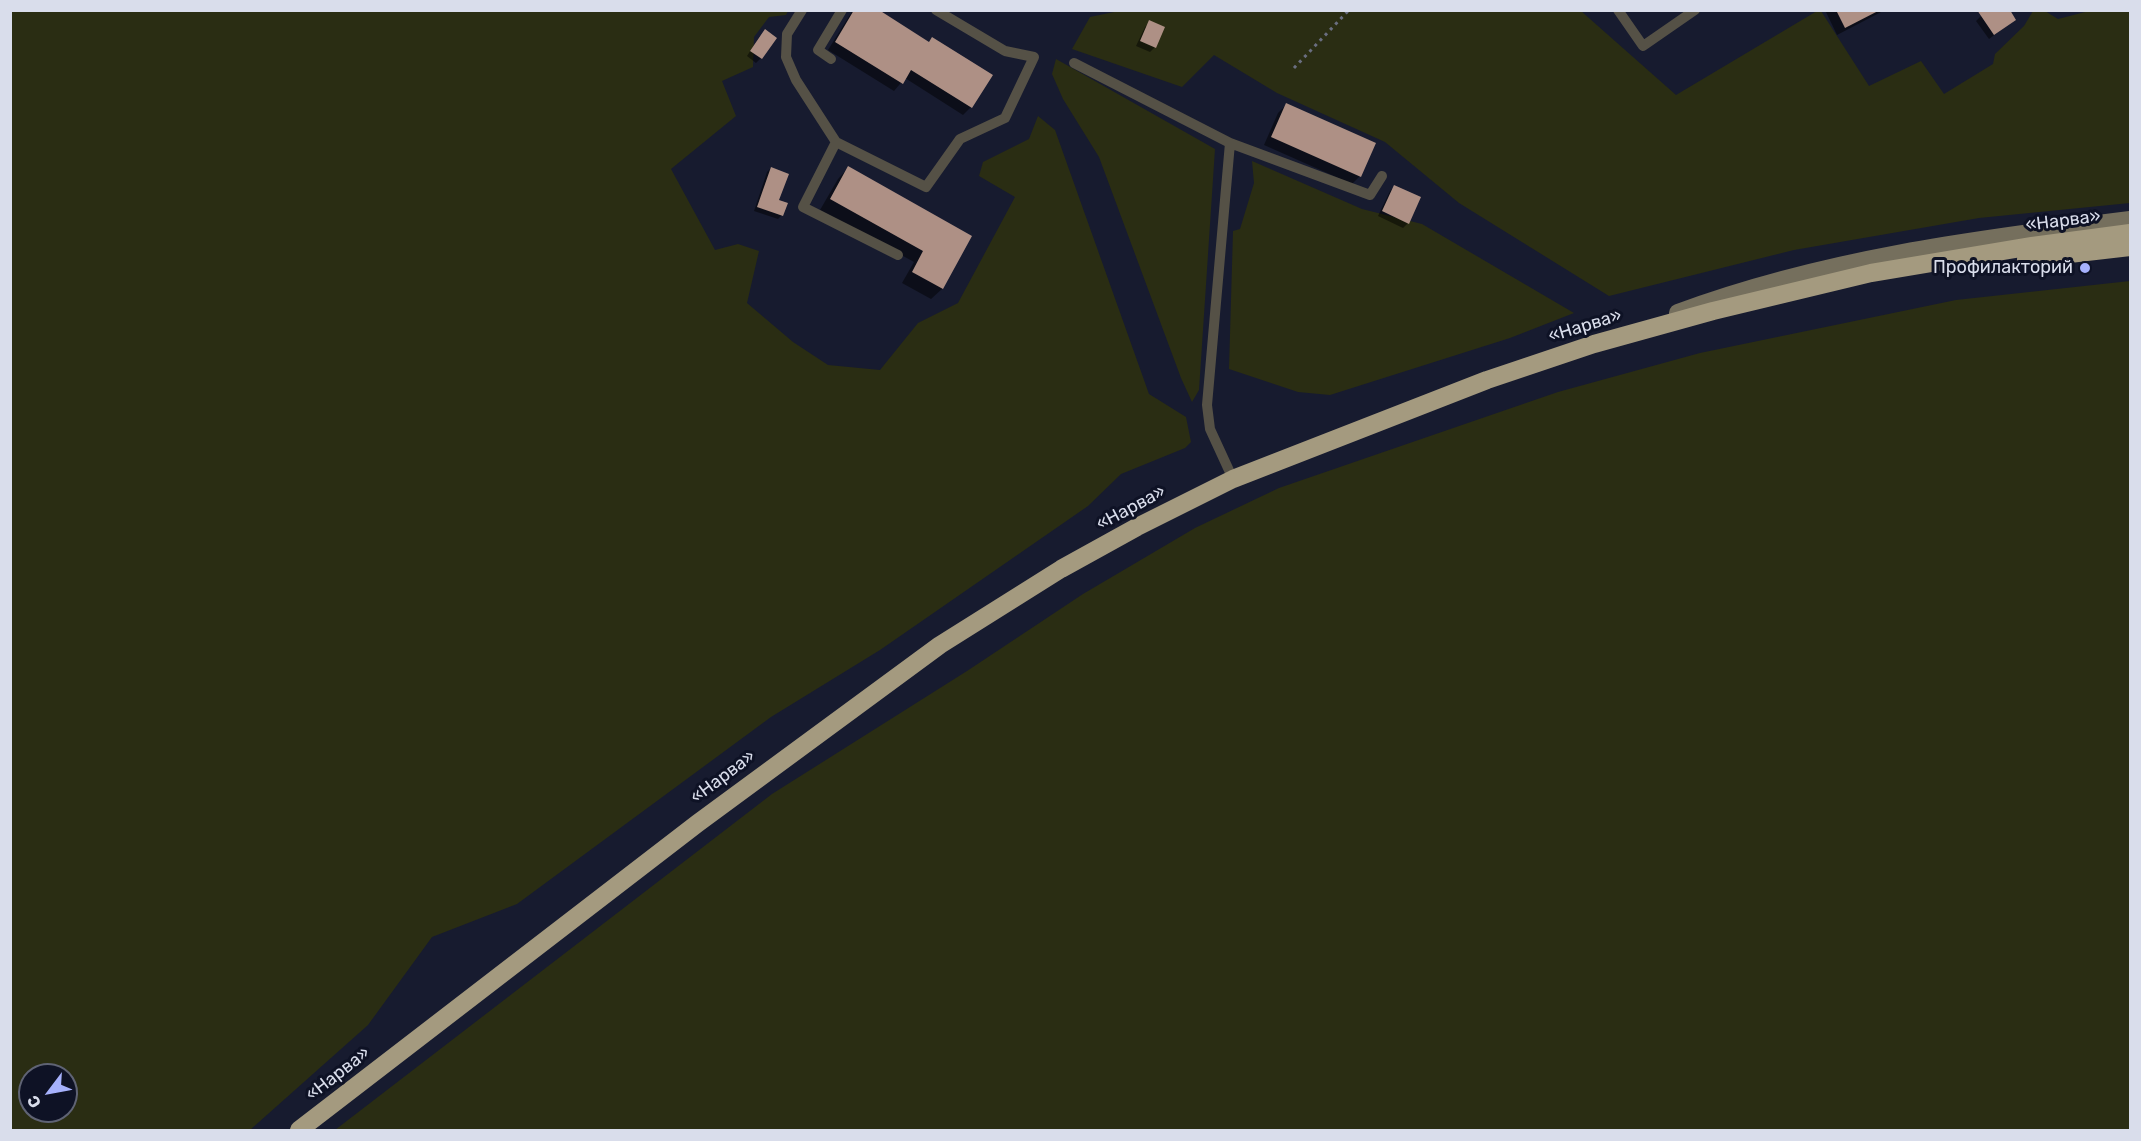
<!DOCTYPE html>
<meta charset="utf-8">
<style>
body{margin:0}
#map{position:relative;width:2141px;height:1141px;overflow:hidden;background:#171b2f;font-family:Rubik,sans-serif}
canvas{display:block}
.frame{position:absolute;inset:0;border:12px solid #d9ddeb;pointer-events:none}
.north{position:absolute;left:18px;top:1063px;width:60px;height:60px;box-sizing:border-box;background:#0e1225;border:2px solid #5f6374;border-radius:50%;rotate:238deg;font-size:16px;font-weight:700;line-height:24px;text-align:center;color:#d9ddeb}
.north::after{content:'';display:block;margin:auto;width:21px;height:27px;background:#a6b1fc;clip-path:polygon(50% 0,100% 100%,50% 72%,0 100%)}
</style>
<div id="map">
<canvas width="2141" height="1141"></canvas>
<div class="frame"></div>
<div class="north">С</div>
</div>
<script>
const context = document.querySelector('canvas').getContext('2d');
context.lineJoin = 'round';
function fillPath(path, color) {
  context.fillStyle = color;
  context.fill(path, 'evenodd');
}
function strokePath(path, color, width, dash) {
  context.strokeStyle = color;
  context.lineWidth = width;
  context.lineCap = dash ? 'butt' : 'round';
  context.setLineDash(dash || []);
  context.stroke(path);
}
function write(font, color, halo, rows, align = 'center') {
  context.font = font + ' Rubik,sans-serif';
  context.lineWidth = 6;
  context.setLineDash([]);
  context.textBaseline = 'middle';
  context.strokeStyle = halo;
  context.fillStyle = color;
  for (const [text, x, y, turn = 0] of rows) {
    context.save();
    context.translate(x, y);
    context.rotate((+turn || 0) * Math.PI / 180);
    context.textAlign = isNaN(turn) ? turn : align;
    if (halo) context.strokeText(text, 0, 0);
    context.fillText(text, 0, 0);
    context.restore();
  }
}
fillPath(new Path2D(`
 M10,11H788L786,15L769,17L754,37L753,67L722,81L736,116L671,169L715,250L738,244L759,251L747,303L793,342L828,365L880,370L918,323L958,303L1015,197L979,176L983,162L1029,139L1038,116L1055,130L1149,394L1186,417L1191,442L1185,448L1121,474L1088,506L880,650L771,717L517,904L432,937L368,1025L250,1130H11ZM30,1075H66V1111H30Z
 M1119,11H1581L1676,95L1817,11H1821L1869,86L1921,61L1944,94L1993,64L1995,54L2024,26L2033,11H2045L2058,19L2089,11H2130V203L1979,218L1794,250L1609,296L1459,203L1385,142L1277,93L1214,55L1182,87L1072,49L1090,17Z
 M1056,59L1215,149L1199,390L1192,402L1181,378L1099,157L1063,99L1052,74Z
 M1252,161L1362,209L1422,224L1574,313L1510,338L1330,395L1298,392L1229,369L1233,231L1240,229L1254,183Z
 M2130,281V1130H335L772,794L967,671L1083,594L1195,528L1279,488L1401,446L1558,392L1700,353L1956,300Z`), '#2a2d13');
fillPath(new Path2D(`
 M853,10H876L971,107L963,115L905,78L894,91L828,50Z
 M1825,10H1885L1837,35Z
 M1981,16L2014,20L1989,39L1976,21Z
 M1150,22L1155,47L1150,52L1136,46L1145,27Z
 M760,36L761,58L756,63L747,56Z
 M1286,105L1360,176L1352,184L1264,145L1278,113Z
 M771,168L777,201L782,215L778,219L754,211L767,172Z
 M848,168L970,236L942,289L931,299L902,283L914,262L820,210L838,179Z
 M1395,186L1408,223L1403,228L1378,216L1390,191Z`), '#0007');
fillPath(new Path2D(`
 M854,10H879L929,42L932,37L993,75L972,108L911,70L903,84L835,42Z
 M1836,10H1880L1845,28Z
 M1977,10H2010L2016,20L1994,35Z
 M1149,20L1165,27L1156,48L1140,41Z
 M765,29L777,38L762,59L750,51Z
 M1286,103L1376,143L1361,177L1271,137Z
 M848,166L972,236L943,289L912,272L923,251L830,199Z
 M771,167L789,174L779,200L788,203L783,216L757,207Z
 M1394,185L1421,197L1409,224L1382,211Z`), '#ae9085');
strokePath(new Path2D(`
 M1294,68L1349,10`), '#6a6e80', 3, [3, 4.5]);
strokePath(new Path2D(`
 M802,10L787,34L786,57L796,80L836,142
 M1618,10L1643,46L1695,10
 M831,59L818,50L842,10
 M1074,63L1230,143L1370,195L1382,176
 M836,142L926,187L960,139L1005,118L1034,57L1005,51L936,10
 M836,142L803,207L898,255
 M1230,143L1207,405L1210,429L1233,479`), '#555146', 10);
strokePath(new Path2D(`
 M1678,313C1823,259 1977,239 2130,220`), '#756f5d', 18);
strokePath(new Path2D(`
 M2026,259L2130,247
 M299,1130L698,823L940,645L1061,569L1137,527L1233,479L1487,380L1594,344L1713,311L1871,273L2032,246L2130,233`), '#a49a7f', 18);
for (const [x, y, r, color] of [
 [2085,268,6,"#a6b1fc"]
]) {
  const dot = new Path2D();
  dot.arc(x, y, r, 0, 2 * Math.PI);
  context.fillStyle = color;
  context.fill(dot);
  strokePath(dot, '#0e1225', 2);
}
write('18px', '#d9ddeb', '#0e1225', [
 ["«Нарва»",2063,221,-7],
 ["«Нарва»",1585,326,-17],
 ["«Нарва»",1131,508,-28],
 ["«Нарва»",723,777,-37],
 ["«Нарва»",338,1074,-38]
]);
write('18px', '#d9ddeb', '#0e1225', [
 ["Профилакторий",2073,268]
], 'right');
</script>
